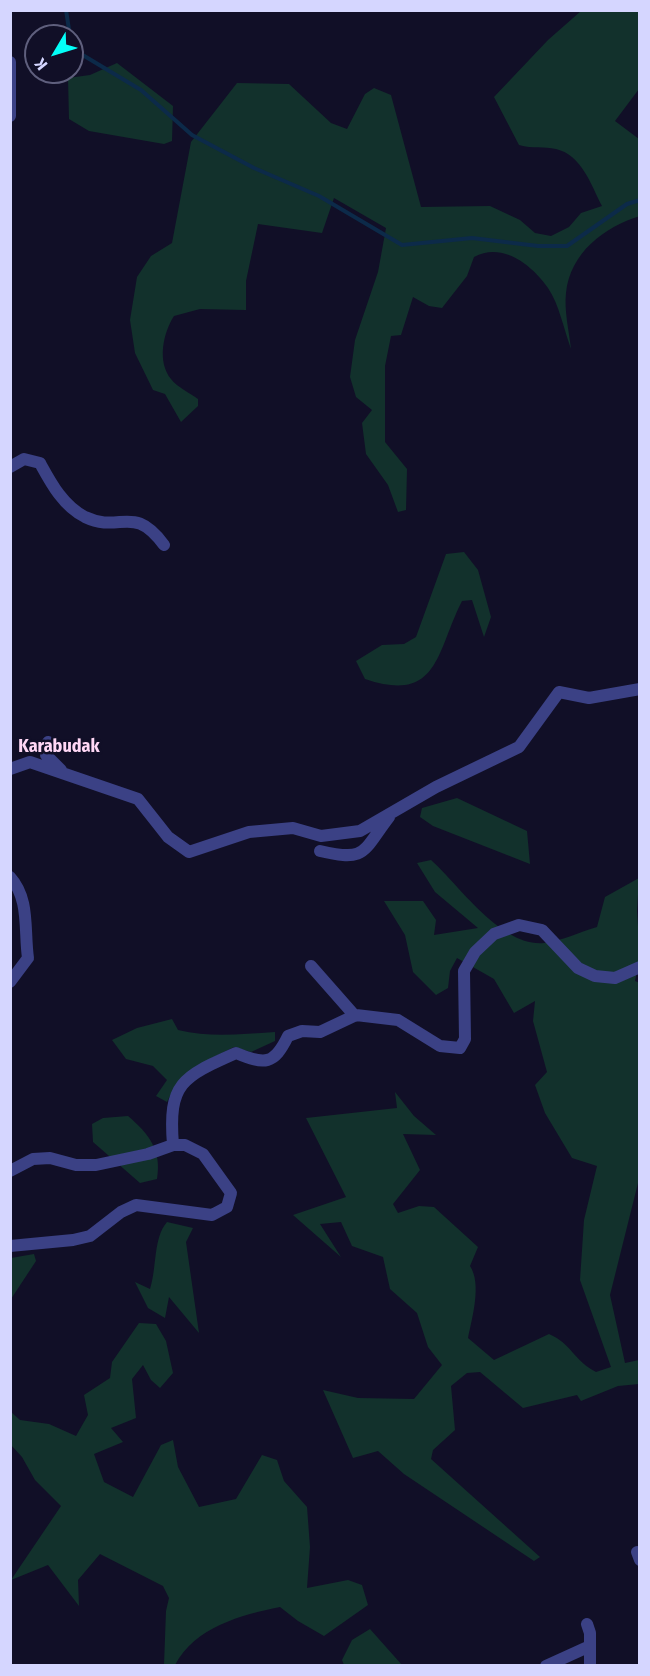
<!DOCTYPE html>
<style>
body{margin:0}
#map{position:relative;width:650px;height:1676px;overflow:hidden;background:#110f27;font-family:"Fira Sans Condensed",sans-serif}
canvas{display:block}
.frame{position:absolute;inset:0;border:12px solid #d5d6ff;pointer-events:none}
.north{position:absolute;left:24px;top:24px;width:60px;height:60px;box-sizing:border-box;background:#110f27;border:2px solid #5f5f7d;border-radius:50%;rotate:232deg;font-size:16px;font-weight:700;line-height:24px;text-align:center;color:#d5d6ff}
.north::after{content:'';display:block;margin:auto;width:21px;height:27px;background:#03fef8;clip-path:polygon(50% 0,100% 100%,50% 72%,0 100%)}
</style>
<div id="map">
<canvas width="650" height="1676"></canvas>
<div class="frame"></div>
<div class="north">K</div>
</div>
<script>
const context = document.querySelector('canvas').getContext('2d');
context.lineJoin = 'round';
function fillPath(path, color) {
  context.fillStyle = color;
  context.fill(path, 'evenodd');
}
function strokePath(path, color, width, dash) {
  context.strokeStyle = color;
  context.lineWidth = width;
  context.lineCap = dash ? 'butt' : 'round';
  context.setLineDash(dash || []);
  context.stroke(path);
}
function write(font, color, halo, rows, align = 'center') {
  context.font = font + ' "Fira Sans Condensed",sans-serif';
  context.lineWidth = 5;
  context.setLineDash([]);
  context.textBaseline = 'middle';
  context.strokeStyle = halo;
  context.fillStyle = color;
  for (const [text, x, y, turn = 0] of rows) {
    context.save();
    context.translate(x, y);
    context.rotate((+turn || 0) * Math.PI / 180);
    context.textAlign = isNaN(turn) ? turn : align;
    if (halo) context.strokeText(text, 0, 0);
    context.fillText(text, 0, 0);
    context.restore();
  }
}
fillPath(new Path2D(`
 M581,11H639V89L615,121L639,139L640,216C604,227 570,253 566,293C564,310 569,331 571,349C564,330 559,304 548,288C531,264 502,242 474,257L467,276L442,308L429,306L413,297L401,335L391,336L385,366V442L407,469L406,510L398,512L388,485L366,454L362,423L372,410L356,397L350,377L355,340L378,272L386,228L334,198L322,233L258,224L246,281V310L200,309L174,316C163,333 157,362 171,379C177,387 190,393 198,399V406L181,422L165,394L153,390L135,353L130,320L137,277L151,256L172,243L191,142L237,83L289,84L331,123L347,129L365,94L374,88L391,95L421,207L490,206L520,220L535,233L551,236L569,227L581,213L602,206C591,185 582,155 556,149C544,146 533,149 519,145L494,97L548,40Z
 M117,63L173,106L172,141L164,144L89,131L69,119L68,78L90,75Z
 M464,552L478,570L491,617L484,637L472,600L462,601C436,652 439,704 365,679L356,661L382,645L404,644L416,637L446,554Z
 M457,798L527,831L530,864L433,826L420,817L422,808Z
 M431,860C460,886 501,947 544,943C561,941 580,932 597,927L605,897L639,878L637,911L640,956L635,981L640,983L639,1179L610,1295L625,1363L639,1360V1384L618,1386L581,1401L577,1395L523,1408L480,1372L467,1373L451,1386L455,1430L433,1450L431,1459L540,1557L534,1561L404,1474L378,1451L353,1458L323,1390L358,1398L414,1399L442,1365L428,1347L417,1313L390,1289L383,1257L352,1246L341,1222L320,1224L341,1257L293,1215L346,1197L306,1118L397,1108L395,1092L414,1116L436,1135L403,1134L420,1170L393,1204L398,1213L419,1206L434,1207L478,1247L470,1266C482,1284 472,1318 468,1338L494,1360L549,1334C572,1344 574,1361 596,1372L611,1367L580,1280L584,1220L597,1166L572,1158L545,1113L535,1085L547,1072L533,1021L535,1001L514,1013L494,979L457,958L450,971L448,988L436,995L413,972L405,935L384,901H423L436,920L434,935L478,928L435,892L417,863Z
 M172,1019L178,1030C211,1038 241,1034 275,1032V1041L251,1052L234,1047C206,1061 181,1072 167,1102L156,1096L167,1080L153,1066L126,1059L112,1040L137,1028Z
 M128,1116C149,1134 162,1150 157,1179L140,1183L93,1142L92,1124L103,1118Z
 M167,1222L193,1228L186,1242L199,1333L169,1297L165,1318L148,1308L135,1282L150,1289C157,1268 153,1238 167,1222Z
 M34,1254L36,1261L11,1299V1258Z
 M139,1323L156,1324L166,1341L173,1373L160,1388L151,1380L143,1365L132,1379L136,1418L111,1428L123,1442L94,1454L104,1482L133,1497L161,1445L173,1440L178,1467L199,1507L236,1499L262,1455L277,1460L284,1481L307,1507L310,1547L307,1588L348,1580L362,1585L368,1605L324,1636L298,1621L280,1607C241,1615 195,1627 175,1665H164L166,1611L169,1598L163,1586L100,1554L78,1580L79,1606L48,1565L11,1580L61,1506L35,1480L22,1457L11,1445V1412L20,1420L49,1424L76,1436L88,1415L84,1395L110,1378L112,1362Z
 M370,1629L402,1665H344L342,1660L352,1640Z`), '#12312c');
strokePath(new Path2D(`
 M66,10L70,36
 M72,42L76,51L141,90L192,135L254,168L319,196L402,245L472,238L538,246H567L627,204L640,200`), '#0c2a49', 4);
strokePath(new Path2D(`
 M10,62V116
 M10,467L24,459L40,463C51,483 63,506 85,517C121,534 133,503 164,545
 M48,742L46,755L61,770
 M10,769L30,762L138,799L168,837L189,852L249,832L293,828L321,836L360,831L436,787L519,747L559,692L589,698L640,689
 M320,851C367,862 362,852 389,817
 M10,877C30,899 24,930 28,958L10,982
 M311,966L355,1016
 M173,1145C168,1083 182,1077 236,1053C265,1065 274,1065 288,1036L302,1031L320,1032L356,1015L398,1020L440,1046L460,1048L465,1039L464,971L475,952L494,934L519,925L542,930L578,968L595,976L615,978L640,967
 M10,1171L33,1159L50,1158L76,1165H96L148,1154L173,1145H185L203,1154L231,1193L227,1207L212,1215L136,1205L121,1212L90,1236L73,1240L10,1246
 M637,1552L640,1560
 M587,1624L590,1633V1666
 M546,1666L590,1646`), '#3b4185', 12);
write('bold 18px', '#ffd7f5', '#110f27', [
 ["Karabudak",59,747]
]);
</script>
